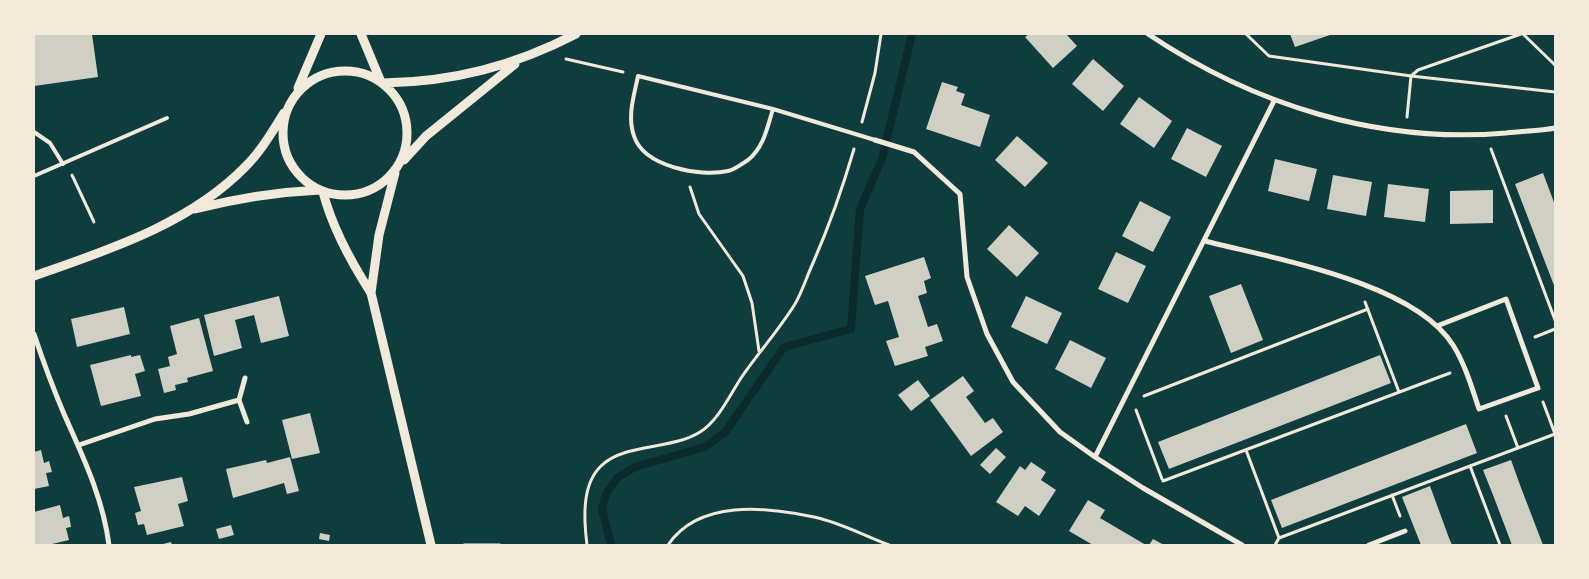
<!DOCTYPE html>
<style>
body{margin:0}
#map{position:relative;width:1589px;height:579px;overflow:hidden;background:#0f3d3e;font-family:"Noto Serif",serif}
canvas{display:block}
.frame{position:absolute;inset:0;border:35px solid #f1e9da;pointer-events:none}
</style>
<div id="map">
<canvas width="1589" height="579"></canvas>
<div class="frame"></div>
</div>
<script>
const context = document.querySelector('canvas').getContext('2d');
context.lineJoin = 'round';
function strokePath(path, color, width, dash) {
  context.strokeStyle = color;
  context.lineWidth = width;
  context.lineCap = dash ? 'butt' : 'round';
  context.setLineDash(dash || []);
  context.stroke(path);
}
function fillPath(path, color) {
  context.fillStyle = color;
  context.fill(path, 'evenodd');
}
strokePath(new Path2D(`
 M611,545L602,509L606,494L617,478L635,467L705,447L726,431L784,347L851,329L860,209L882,159L912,34`), '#0a2a2b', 8);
fillPath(new Path2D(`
 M34,34H92L98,77L34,86Z
 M1029,34H1066L1077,46L1053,68L1025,37Z
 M1290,34H1329L1330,35L1295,47Z
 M1093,59L1124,86L1103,111L1072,84Z
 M942,82L958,87L956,91L965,94L961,105L990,115L980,147L926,129Z
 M1139,97L1172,121L1154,148L1120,124Z
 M1187,128L1222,146L1206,177L1171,159Z
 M1017,136L1048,163L1025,187L995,160Z
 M1275,159L1317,169L1309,201L1268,191Z
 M1543,173L1555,205V288L1515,184Z
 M1333,175L1372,182L1366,216L1327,209Z
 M1388,184L1429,189L1425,222L1384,217Z
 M1493,190V223L1450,224V191Z
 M1140,201L1171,217L1153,252L1122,236Z
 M1009,225L1039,253L1017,277L987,249Z
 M1116,252L1146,266L1128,303L1098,289Z
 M924,257L931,278L924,281L927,293L918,296L928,327L937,324L943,341L925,347L928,356L895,366L886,341L899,337L888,301L875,305L865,276Z
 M1241,284L1263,340L1231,353L1209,296Z
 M279,296L289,336L261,343L254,315L235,320L242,348L214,356L204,315Z
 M1026,296L1062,313L1047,344L1011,327Z
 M124,307L130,334L77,347L71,319Z
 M199,318L213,371L187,378L188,382L175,385L176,390L164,393L158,369L170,366L168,357L177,354L170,326Z
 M1070,340L1106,358L1091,388L1055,369Z
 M131,355V357L140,355L145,371L135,374L141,396L101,406L90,365Z
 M1380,355L1391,383L1169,469L1158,442Z
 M963,376L974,391L966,397L985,423L993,418L1003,432L971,456L930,400Z
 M918,380L930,396L911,411L898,395Z
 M310,413L320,453L292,459L282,420Z
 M1466,424L1477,453L1282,528L1271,500Z
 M996,448L1006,457L990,474L980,465Z
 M41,450L44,463L49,461L52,472L46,473L49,486L34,489V452Z
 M290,457L299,491L287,494L284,483L233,498L226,469L266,460L267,463Z
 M1511,460L1520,485L1543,545H1512L1493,495L1483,470Z
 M1031,462L1046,472L1041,480L1056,490L1039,516L1025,506L1018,516L996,502L1020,466L1025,470Z
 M182,477L188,501L178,504L184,526L147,535L144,524L138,525L135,513L141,511L134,487Z
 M1430,486L1449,538L1452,545H1421L1402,497Z
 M1088,500L1105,510L1100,518L1146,545H1093L1069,531Z
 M60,505L63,518L69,516L70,521L71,527L66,528L69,540L48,545H34V512Z
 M231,525L234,535L219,539L216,529Z
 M320,533L330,535L329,541L319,539Z
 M1153,539L1164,545H1149Z
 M171,542L172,545H159Z`), '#cfcfc3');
strokePath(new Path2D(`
 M1246,34L1269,56L1411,76L1555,92
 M1523,34L1555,65
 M566,59L623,72
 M1407,117L1411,76L1418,70L1521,34
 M862,122L875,73L881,34
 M1491,149L1555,320
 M72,175L94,222
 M690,187L699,214L743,276L752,303L759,351
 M1365,302L1399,392
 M1535,337L1555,329
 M1144,396L1368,309
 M1543,402L1555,434
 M1136,410L1162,479
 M1506,416L1518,448
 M1246,450L1279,538
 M1470,466L1500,545
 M1163,481L1450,373
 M1392,495L1400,516
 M464,545H500
 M587,545C584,521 581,485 601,466C624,443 672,450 700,432C718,421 730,395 741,378C758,353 779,330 795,304C802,292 807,276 813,263C830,224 842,190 854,149
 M668,545C699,499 766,507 814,517C839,522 865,536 889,545
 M1275,545L1279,538L1555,434`), '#f1e9da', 3);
strokePath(new Path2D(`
 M773,109C767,128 764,147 748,160C742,164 734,170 728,171C700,177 644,167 634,136C627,116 634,96 638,76L773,109L875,140
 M34,132L50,143L63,164
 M34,176L167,118`), '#f1e9da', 4);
strokePath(new Path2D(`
 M1148,34C1254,105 1378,144 1506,133C1522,131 1540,131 1555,128
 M875,140L914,152L960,194L967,277L987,334L1013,382L1060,432L1095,457L1143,488L1242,545
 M1205,241C1275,259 1413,282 1453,345C1465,364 1472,388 1479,409L1538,388L1506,299L1437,326
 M34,334C43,361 53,388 64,414C83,457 103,498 109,545
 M245,378L239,400L247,422
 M79,445L155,419L189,414L239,400
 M1095,457L1274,101
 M1369,545L1405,531`), '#f1e9da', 5);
strokePath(new Path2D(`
 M361,34L381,82
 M283 133a62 62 0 1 1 124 0a62 62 0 1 1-124 0Z
 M383,83C453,82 514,66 576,34
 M298,88L321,34
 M404,160L426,136L515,64
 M323,192C332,227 351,262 371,293L431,545
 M195,209C238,198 277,192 320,190
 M34,276C108,250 190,224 246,166C261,151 272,132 284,113
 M371,293L379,235L395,173`), '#f1e9da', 9);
</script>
